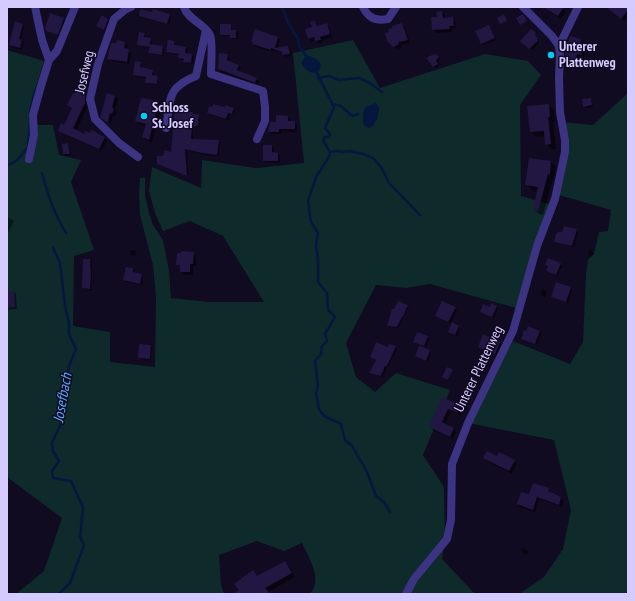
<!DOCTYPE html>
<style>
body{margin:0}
#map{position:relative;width:635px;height:601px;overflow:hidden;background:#100b21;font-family:"PT Sans Narrow",sans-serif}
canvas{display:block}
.frame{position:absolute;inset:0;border:8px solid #d5cbff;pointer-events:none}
</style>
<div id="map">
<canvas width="635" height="601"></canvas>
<div class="frame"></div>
</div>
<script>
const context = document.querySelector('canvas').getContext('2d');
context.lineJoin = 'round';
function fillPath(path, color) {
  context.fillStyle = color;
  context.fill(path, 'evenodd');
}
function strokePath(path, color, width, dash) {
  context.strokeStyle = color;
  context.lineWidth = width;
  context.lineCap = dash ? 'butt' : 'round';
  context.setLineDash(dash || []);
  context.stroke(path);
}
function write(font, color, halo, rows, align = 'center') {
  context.font = font + ' "PT Sans Narrow",sans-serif';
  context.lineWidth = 3;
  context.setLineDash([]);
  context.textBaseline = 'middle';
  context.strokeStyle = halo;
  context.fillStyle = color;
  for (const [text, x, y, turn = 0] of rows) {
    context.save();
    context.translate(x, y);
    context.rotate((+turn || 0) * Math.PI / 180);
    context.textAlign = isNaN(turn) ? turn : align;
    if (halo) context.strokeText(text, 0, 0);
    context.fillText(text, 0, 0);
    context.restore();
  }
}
fillPath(new Path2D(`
 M353,40L380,88L485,54L528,61L541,75L520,105L521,196L549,204L562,169L561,122L593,125L628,93V594H519L544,577L563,549L571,510L554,440L468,423L513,341L570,364L583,342L586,273L588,260L594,254L599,232L608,231L611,210L559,195L555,196L520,309L430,284L406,288L376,285L346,343L356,377L375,392L396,373L450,390L423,455L444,487L445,540L442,559L475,594H310C323,579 309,558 302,543L284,551L257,541L219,555L221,585L224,594H16L44,571L62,518L7,477V50L44,61L33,97L31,125H53L59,155L81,160L71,182L94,250L74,256L73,326L110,332V362L155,367L156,297L153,265L140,215L139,194L140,178H145V195L149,213L153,225L163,240L169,271L171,298L209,302H264L223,236L190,221L163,231L155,213L149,191L152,167L201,188L202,160L256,168L304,163L293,53ZM379,107L377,119L364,126L363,113Z`), '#0e2a2b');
fillPath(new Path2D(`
 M306,55C313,57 316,58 321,64L319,71L312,73L305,69L301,63Z
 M376,103L379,107C377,115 377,125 369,128L364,126L363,113L365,107Z`), '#06173f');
fillPath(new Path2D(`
 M543,7H564L563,9L566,12L561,19Z
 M607,7H628V16L624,21Z
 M442,12L445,15V19L452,18L455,21L456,28L452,29V32L436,33L433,30L438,18Z
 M140,15H170L171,16L169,25L141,17Z
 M63,18L65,20L59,36L49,32L47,30Z
 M108,20L109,21L106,31L97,26Z
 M315,22L318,26L326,24L329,27L332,37L323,40V42L319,44L316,40L312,42L309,39Z
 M23,24L24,26L21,40L24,42L22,50L12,47L10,45Z
 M402,24L405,27L410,43L402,45L401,48L397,49L388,41Z
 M230,25L232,27V31H236L238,32V39H232L231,36H223L221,35Z
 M489,26L496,40L483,45L482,43Z
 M531,30L537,36L536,37L539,40L538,42L539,43L532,50L522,41Z
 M144,34L146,36V38L152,41L151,46L162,47L164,49L163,56L151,54L150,53V48L140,46L138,45Z
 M278,37L280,40L278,49L288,47L291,50L292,56L286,57L283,53L274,50L273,52L256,47L252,42Z
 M581,40L584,43L583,48L585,51L584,57L580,56L578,64L569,62L566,59Z
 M118,41L125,42L128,45L127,50L131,53L129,64L112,61L109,58L117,45Z
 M174,42L175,44V46L186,48L188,49L187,54L192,55L194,57L193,64L186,63L184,60H181L180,58V55L169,53L167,51Z
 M227,55L230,58V62L238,65L241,68L239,72L256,79L259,81L258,85L221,72L219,69Z
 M438,57L440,58L438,63L439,66L436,68L427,58Z
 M140,63L142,65L141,69L152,71L154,72L153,77H158L159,79L158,85L147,84L146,82V78L136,77L134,75Z
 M86,91L88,94L87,101L88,106L76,131L84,135L104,137L107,140L102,151L62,133L59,130L64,126L72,108L68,105Z
 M115,96L118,99L115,110L117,112L115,116L113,115L111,124L102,116Z
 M142,99L159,102L162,105L152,142L146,140L143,137L146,126L139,124L136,121Z
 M590,99L592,101L593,107L586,108L584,106Z
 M549,105L554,110L555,122H553L556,149H551L546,144L545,136L536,137L531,131Z
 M181,106L183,108L182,110L193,113L200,117L199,128L193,127V140L218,141L220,143L219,156L205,155L187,150L188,176L159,164L164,157L172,153Z
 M226,108H234L235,110L234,115L230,114L228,120L210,115L208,113Z
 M288,117L291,120V122H294L297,125V132L282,131L281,134H272L269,131L277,123Z
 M68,144L70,146L71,155L66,156L64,154Z
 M272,146L274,148V153L278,154L280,155V163L266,162L264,161Z
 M529,159L551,162L556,167L554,179H553L543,215L539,214L534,209L538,191L532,190L527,185Z
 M7,217L14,221L7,234Z
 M576,230L578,232L574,247L557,243L555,242L563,233Z
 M591,249L594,254L590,256L587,251Z
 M130,250H135L136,255L131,256Z
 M193,253L196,256V266H193V275L184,274L181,271V267L177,264Z
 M90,260L92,262V278L91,290L85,289L83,287Z
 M560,264L562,266L557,276L547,271L548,266L546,265Z
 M133,269L135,271L134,274L141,275L143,277L142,285L126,282L124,280Z
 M571,288L572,290L568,303L552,297Z
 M542,289L547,291L545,297L540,294Z
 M14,292L16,294L17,309L7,310V293Z
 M408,306L409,307L398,328L389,327L388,325Z
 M497,306L498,308L494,318L481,311Z
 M455,308L457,310L451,323L460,328L457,336L449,331L452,324L438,317Z
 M539,332L541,333L537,345L522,338Z
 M428,337L429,338L426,347L414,342Z
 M499,343L501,344L497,355L481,348Z
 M390,345L397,349L388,367H387L383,377L372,374L371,373L377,360L371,357L389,348Z
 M150,346L152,347L151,360L141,359L139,358Z
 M429,351L431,353L428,362L416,356Z
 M443,398L461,406L464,409L461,416L451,411L445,425L453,428L456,431L453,439L433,430L430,427Z
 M484,458H497L514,461L517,464L512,474L487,461Z
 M548,489L551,492L550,493L561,498L563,500L562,507L539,499L535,512L520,507L518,504L530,496Z
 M523,548L529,552L526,555L521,551Z
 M285,562L289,566L295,577L268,592L270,594H235L257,577Z`), '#0007');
strokePath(new Path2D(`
 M282,7L288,23L298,39L299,46L307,57
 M315,70C322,82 327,94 334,107L325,128L330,134L329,137H325L323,140L330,152V155L316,177L308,201L309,204V209L311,222L315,228L318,233L316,245L318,259V282L327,293L328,310L335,317L325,334L327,341L322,346L321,354L315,361L318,386L316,393L319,409L324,416L341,424L345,440L352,446L367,472L376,496L384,502L390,512
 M318,78L329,76L339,80L359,78L370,83L382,92
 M333,104L341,106L352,116L358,114
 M28,145C31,123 28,108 37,86
 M330,152L337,151L342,152L350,151L363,154L373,158L381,167L389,183L420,215
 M7,165C16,164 23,154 28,147
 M42,173C48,195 54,214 66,233
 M53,248L60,263L65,306L69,323V334L76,349L69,366L62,406V422L52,442L53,451L59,461L52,471L53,478L71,481L83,507L80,537L84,545L70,583L59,594`), '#06173f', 2.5);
fillPath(new Path2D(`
 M543,7H564L558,16Z
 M606,7H628V10L621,19Z
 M140,9L152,12L153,9L170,14L167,24L139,16Z
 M442,11L443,18L453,17L454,26H449L450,29L432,30L431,17H437L436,12Z
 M50,13L64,18L58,35L46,31L45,28Z
 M504,14L507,21L500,24L497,18Z
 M523,14L527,21L520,25L516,18Z
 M102,15L108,19L104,30L96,26Z
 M15,21L23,24L19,39L22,40L20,48L9,45Z
 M315,21L317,26L327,23L330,34L320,37L321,40L315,41L314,37L308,39L305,29L312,27L310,22Z
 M402,23L408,40L399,42L398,45L393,47L387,41L385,33L389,32L388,29L392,28V26Z
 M220,24H231V30H236V38H230V35H220Z
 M489,25L495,38L481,44L475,31Z
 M255,29L278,37L275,48L288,46L290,54L282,55V52L271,48V50L252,44L253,42H251Z
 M531,29L536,33L535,35L538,38L537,40L538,41L529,49L520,41Z
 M139,32L145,33L144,37L151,38L149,47L137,45Z
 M570,36L581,39L580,46L583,47L581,55L577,54L575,62L565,60V54Z
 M117,40L125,42L124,48L129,49L127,62L107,59L111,43H116Z
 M168,40L174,41V45L186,47L185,53L192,54L191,63L183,62L184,59L178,58L179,54L166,52Z
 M150,44L163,46L162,55L148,53Z
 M219,53L228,54L227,60L239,65L237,70L257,78L255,83L218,69Z
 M434,54L439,56L436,61L438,64L433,67L426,58Z
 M135,61L141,62L140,67L153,70L152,75L158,76L157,84L145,83L146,77L133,75Z
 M78,87L86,91L85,98V103L73,128L84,134L85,131L90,133L91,130L105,137L99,149L58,131L61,123L64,125L72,108L67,105L73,93L74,94Z
 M107,93L115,96L112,108H114L112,114L110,113L108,122L105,121L100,117Z
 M141,98L159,101L149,140L142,137L146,124L135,121Z
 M591,98L592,105L583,107L582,99Z
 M213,104L225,107V105L234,108L232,114L228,113L226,119L207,113L209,106L212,107Z
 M549,104L550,117H548L551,144L545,145L544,131L530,132L527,106Z
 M175,105H181V109L187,110V112H193V114H199L198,126H192L191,139L219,140L217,155L202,153L185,149L187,176L157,164V156H163L165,150L171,152Z
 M276,115L288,116V121H295V129H279V132H268L270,122H276Z
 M68,143L70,154H63L62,144Z
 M263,145H272V152L278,153V161H263Z
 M529,158L551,161L550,174H548L538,211L533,209L538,187L525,185Z
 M564,226L577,229L572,246L554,242L556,234L558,232H562Z
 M181,251L194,252L193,264H190V272H180V265H176L177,253H181Z
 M548,258L561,263L556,275L546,271L548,266L545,265Z
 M83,259H90L91,275L90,289L82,288Z
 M126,267L133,268V272L142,274L140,284L123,280Z
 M556,282L571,287L566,302L551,297Z
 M14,291L15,307L7,308V292Z
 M398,301L408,305L403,317H402L397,327L387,326L392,309H394Z
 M442,301L456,307L448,322L435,316Z
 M491,303L497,306L492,317L480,312L483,304L490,307Z
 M452,322L459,326L455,335L448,332Z
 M528,326L540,331L535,344L521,339L524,330L526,331Z
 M417,332L428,336L424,346L413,342Z
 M483,334L500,342L495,354L478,347Z
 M376,342L388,347L389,344L396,346L387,366H385L381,376L369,373L376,360L370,357Z
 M139,344L151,345L150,359L138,358Z
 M419,346L430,350L426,361L415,356Z
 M447,367L453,370L447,380L442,377Z
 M442,397L462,406L458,413L448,409L442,422L454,428L450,437L429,427Z
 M487,451L497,456L499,452L515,460L509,471L483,458Z
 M533,483L549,488L548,491L561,497L559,505L537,497L533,510L517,504L521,492L529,494Z
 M285,561L292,573L265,588L270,594H233L239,590L234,584L253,570L257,576Z`), '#221643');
strokePath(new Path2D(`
 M35,7L42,40L49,60
 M131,7L126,9L114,19L98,64L90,99L95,119L119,143L138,157
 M184,7C188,20 204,23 210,35C213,41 211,65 211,74L263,91L265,107V121L257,139
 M363,7C369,19 376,21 388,19L396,7
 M523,7L552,36L559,46
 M166,128C171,99 166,88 196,76L206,30
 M29,159L34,135L33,115L41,86L49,60L57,51L75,7
 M406,594L414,579L447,539L451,520L452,464L468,423L513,331L537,246L555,199L565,152V140L560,112L559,78L560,56L559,46L578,7`), '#3c3383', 8);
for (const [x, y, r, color] of [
 [551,55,4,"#00ccf6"],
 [144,116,4,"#00ccf6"]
]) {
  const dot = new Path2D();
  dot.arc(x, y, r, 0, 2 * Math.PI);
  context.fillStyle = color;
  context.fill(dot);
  strokePath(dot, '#100b21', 1.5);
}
write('bold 14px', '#d5cbff', '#100b21', [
 ["Unterer",559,47],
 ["Plattenweg",559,63],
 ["Schloss",152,108],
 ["St. Josef",152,124]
], 'left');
write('14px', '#d5cbff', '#100b21', [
 ["Josefweg",85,72,-77],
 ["Unterer Plattenweg",479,369,-64]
]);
write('italic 15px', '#59a6ff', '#100b21', [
 ["Josefbach",63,398,-80]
]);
</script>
